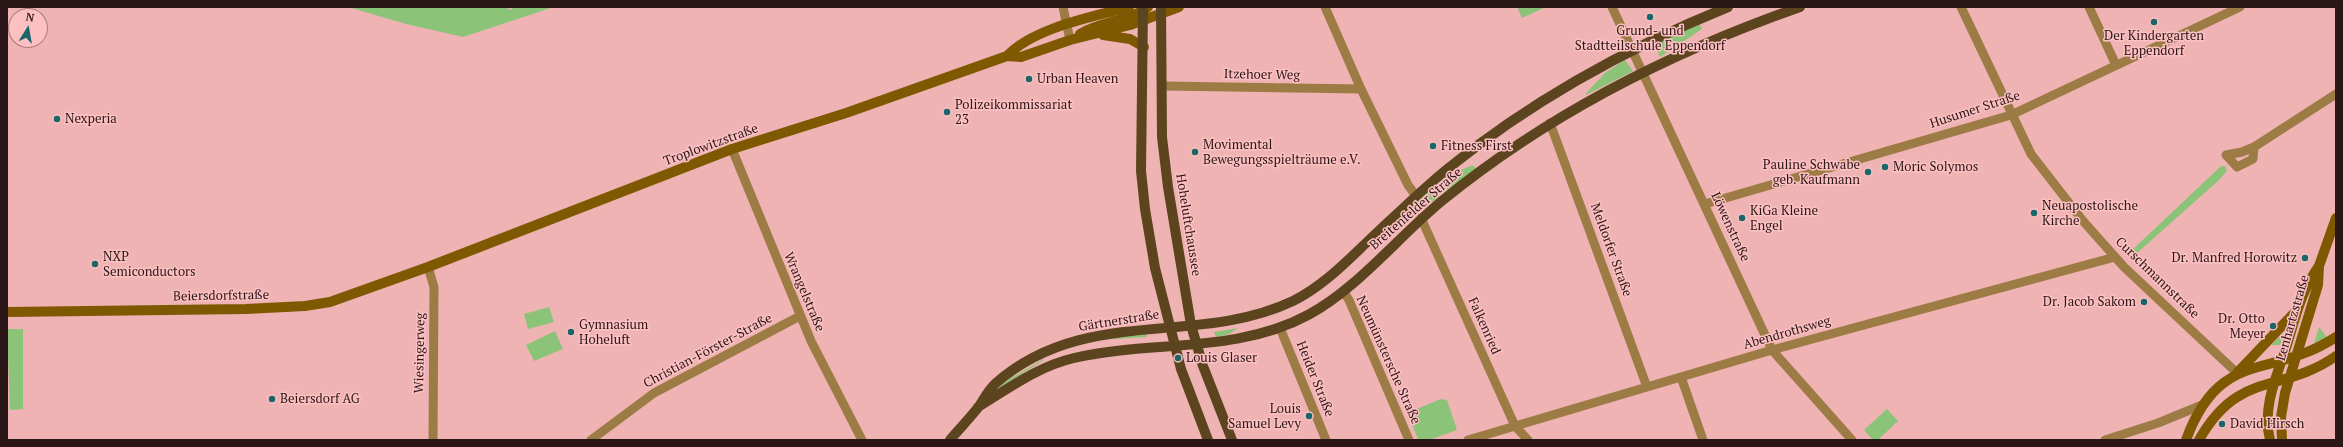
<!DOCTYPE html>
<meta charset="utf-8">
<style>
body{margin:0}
#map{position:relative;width:2343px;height:447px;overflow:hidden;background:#efb3b4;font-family:"PT Serif",serif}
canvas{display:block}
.frame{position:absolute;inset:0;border:8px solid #2c1718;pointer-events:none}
.north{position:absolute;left:8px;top:8px;width:40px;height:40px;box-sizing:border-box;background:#fdc0c1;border:1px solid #a97c7d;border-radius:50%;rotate:11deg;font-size:11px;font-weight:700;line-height:16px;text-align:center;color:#2c1718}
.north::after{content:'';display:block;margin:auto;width:14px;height:18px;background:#186669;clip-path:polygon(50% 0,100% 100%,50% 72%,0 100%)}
</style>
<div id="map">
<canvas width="2343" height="447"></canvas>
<div class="frame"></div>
<div class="north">N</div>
</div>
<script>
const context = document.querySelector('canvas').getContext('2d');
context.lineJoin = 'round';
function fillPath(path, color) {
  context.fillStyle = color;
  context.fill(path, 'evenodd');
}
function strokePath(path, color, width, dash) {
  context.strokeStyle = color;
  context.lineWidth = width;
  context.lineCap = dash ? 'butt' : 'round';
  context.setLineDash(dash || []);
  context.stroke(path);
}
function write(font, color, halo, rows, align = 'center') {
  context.font = font + ' "PT Serif",serif';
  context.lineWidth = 3;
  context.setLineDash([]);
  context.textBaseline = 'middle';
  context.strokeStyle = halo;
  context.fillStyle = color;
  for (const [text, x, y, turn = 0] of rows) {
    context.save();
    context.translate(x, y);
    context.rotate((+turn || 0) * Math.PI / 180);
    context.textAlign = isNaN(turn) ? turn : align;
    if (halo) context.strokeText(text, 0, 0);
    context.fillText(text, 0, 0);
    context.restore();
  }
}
fillPath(new Path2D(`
 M348,7H508V9L512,10L513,7H554L463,37L406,24Z
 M1517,7H1546L1522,18Z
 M1699,24L1702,29L1660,57L1654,44Z
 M1625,60L1633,71L1586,95L1587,92L1605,73Z
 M1473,165L1476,169L1444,192L1440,182L1447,176Z
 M2221,166H2225L2227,171L2218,181L2136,254L2131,251Z
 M1433,187L1439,197L1421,210L1399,219Z
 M549,307L554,322L528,329L524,314Z
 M2319,327L2327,337L2314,344Z
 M1238,328L1229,334L1216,337L1214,332Z
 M7,329H23V409L10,410Z
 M555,331L563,349L534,361L526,345Z
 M1146,334L1147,337L1114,339V338Z
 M2282,334L2284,335L2280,345H2271Z
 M1044,359V360L990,394L1011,378Z
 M1441,399L1447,400L1457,430L1429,440L1418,439L1407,413Z
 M1887,409L1898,421L1878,440H1873L1864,430Z`), '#8bc478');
strokePath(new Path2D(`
 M1063,7L1070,40
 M1325,7L1361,89L1408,185L1416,196
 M1612,7L1772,350L1852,440
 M1961,7L2031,154L2083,221L2124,267L2237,373
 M2089,7L2116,65
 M1163,86L1361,89
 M1550,123L1647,387
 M2254,147L2253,159L2237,167L2226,155L2242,152L2254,147L2336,94
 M732,149L811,341L862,440
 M1705,204L2011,115L2240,7
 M1421,218L1515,426L1528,440
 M428,267L434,287L433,440
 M1343,291L1349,300L1409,440
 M1280,328L1326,440
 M1681,377L1703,440
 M591,440L654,393L800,316
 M1468,440L1772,350L2115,257
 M2105,440L2158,423L2202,405`), '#9c7b44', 9);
strokePath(new Path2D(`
 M1080,34C1101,21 1128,22 1148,7
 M1103,35L1130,39L1144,47
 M1007,56C1033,28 1092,17 1129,7
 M7,312L246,309L305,306L330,302L428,267L732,149L846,113L1007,56L1021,57L1070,40L1130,25L1179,7
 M2237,373L2297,310
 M2186,440C2220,347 2271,380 2336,337
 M2199,440C2239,369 2282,394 2336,356
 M2270,440C2262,408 2276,378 2286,348C2295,319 2301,291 2319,266
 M2282,440L2281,417L2285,393L2318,285L2319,266L2336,218`), '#7f5802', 10);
strokePath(new Path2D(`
 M1143,7L1141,171L1145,209L1155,268L1181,369L1208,440
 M1161,7L1162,137L1168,187L1191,325L1203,366L1232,440
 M978,407C1009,388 1039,366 1074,358C1151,340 1236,354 1308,315C1357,289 1399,236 1443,200C1550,113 1671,52 1800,7
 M950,440C960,428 971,417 980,405C985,397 989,389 996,383C1086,305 1196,347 1293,301C1321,287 1343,265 1365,244C1392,219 1418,193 1446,170C1531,101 1627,48 1728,7`), '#5c451e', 10);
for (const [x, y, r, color] of [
 [1650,17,4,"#186669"],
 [2154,22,4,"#186669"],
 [1029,79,4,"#186669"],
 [947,112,4,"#186669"],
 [57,119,4,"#186669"],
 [1433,146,4,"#186669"],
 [1195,152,4,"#186669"],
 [1885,167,4,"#186669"],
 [1868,172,4,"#186669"],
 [2034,213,4,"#186669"],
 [1742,218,4,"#186669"],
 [2305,258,4,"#186669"],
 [95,264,4,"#186669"],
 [2144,302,4,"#186669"],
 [2273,326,4,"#186669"],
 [571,332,4,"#186669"],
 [1178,358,4,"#186669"],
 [272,399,4,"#186669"],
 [1309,416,4,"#186669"],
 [2222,424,4,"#186669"]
]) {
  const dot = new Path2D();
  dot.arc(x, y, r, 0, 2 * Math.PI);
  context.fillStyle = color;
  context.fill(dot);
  strokePath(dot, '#fdc0c1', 1.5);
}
write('13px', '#2c1718', '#fdc0c1', [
 ["Grund- und",1650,31,"center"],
 ["Stadtteilschule Eppendorf",1650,46,"center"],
 ["Der Kindergarten",2154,36,"center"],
 ["Eppendorf",2154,51,"center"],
 ["Urban Heaven",1037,79],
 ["Polizeikommissariat",955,105],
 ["23",955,120],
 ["Nexperia",65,119],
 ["Movimental",1203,145],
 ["Bewegungsspielträume e.V.",1203,160],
 ["Fitness First",1441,146],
 ["Pauline Schwabe",1860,165,"right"],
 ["geb. Kaufmann",1860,180,"right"],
 ["Moric Solymos",1893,167],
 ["Neuapostolische",2042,206],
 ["Kirche",2042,221],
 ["KiGa Kleine",1750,211],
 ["Engel",1750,226],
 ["NXP",103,257],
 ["Semiconductors",103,272],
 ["Dr. Manfred Horowitz",2297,258,"right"],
 ["Dr. Jacob Sakom",2136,302,"right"],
 ["Dr. Otto",2265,319,"right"],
 ["Meyer",2265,334,"right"],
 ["Gymnasium",579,325],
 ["Hoheluft",579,340],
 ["Louis Glaser",1186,358],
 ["Beiersdorf AG",280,399],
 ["Louis",1301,409,"right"],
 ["Samuel Levy",1301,424,"right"],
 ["David Hirsch",2230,424]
], 'left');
write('13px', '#2c1718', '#fdc0c1', [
 ["Itzehoer Weg",1262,75,1],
 ["Husumer Straße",1975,110,-18],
 ["Troplowitzstraße",711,145,-20],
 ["Breitenfelder Straße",1416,209,-41],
 ["Hoheluftchaussee",1188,225,81],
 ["Löwenstraße",1730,227,65],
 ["Meldorfer Straße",1611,250,70],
 ["Curschmannstraße",2157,278,44],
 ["Wrangelstraße",804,292,67],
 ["Beiersdorfstraße",221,296,-1],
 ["Lenhartzstraße",2293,318,-74],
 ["Gärtnerstraße",1119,321,-9],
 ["Falkenried",1484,326,66],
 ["Abendrothsweg",1787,333,-16],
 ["Christian-Förster-Straße",708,351,-28],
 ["Wiesingerweg",420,353,-89],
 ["Neumünstersche Straße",1388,360,66],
 ["Heider Straße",1315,379,68]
]);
</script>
